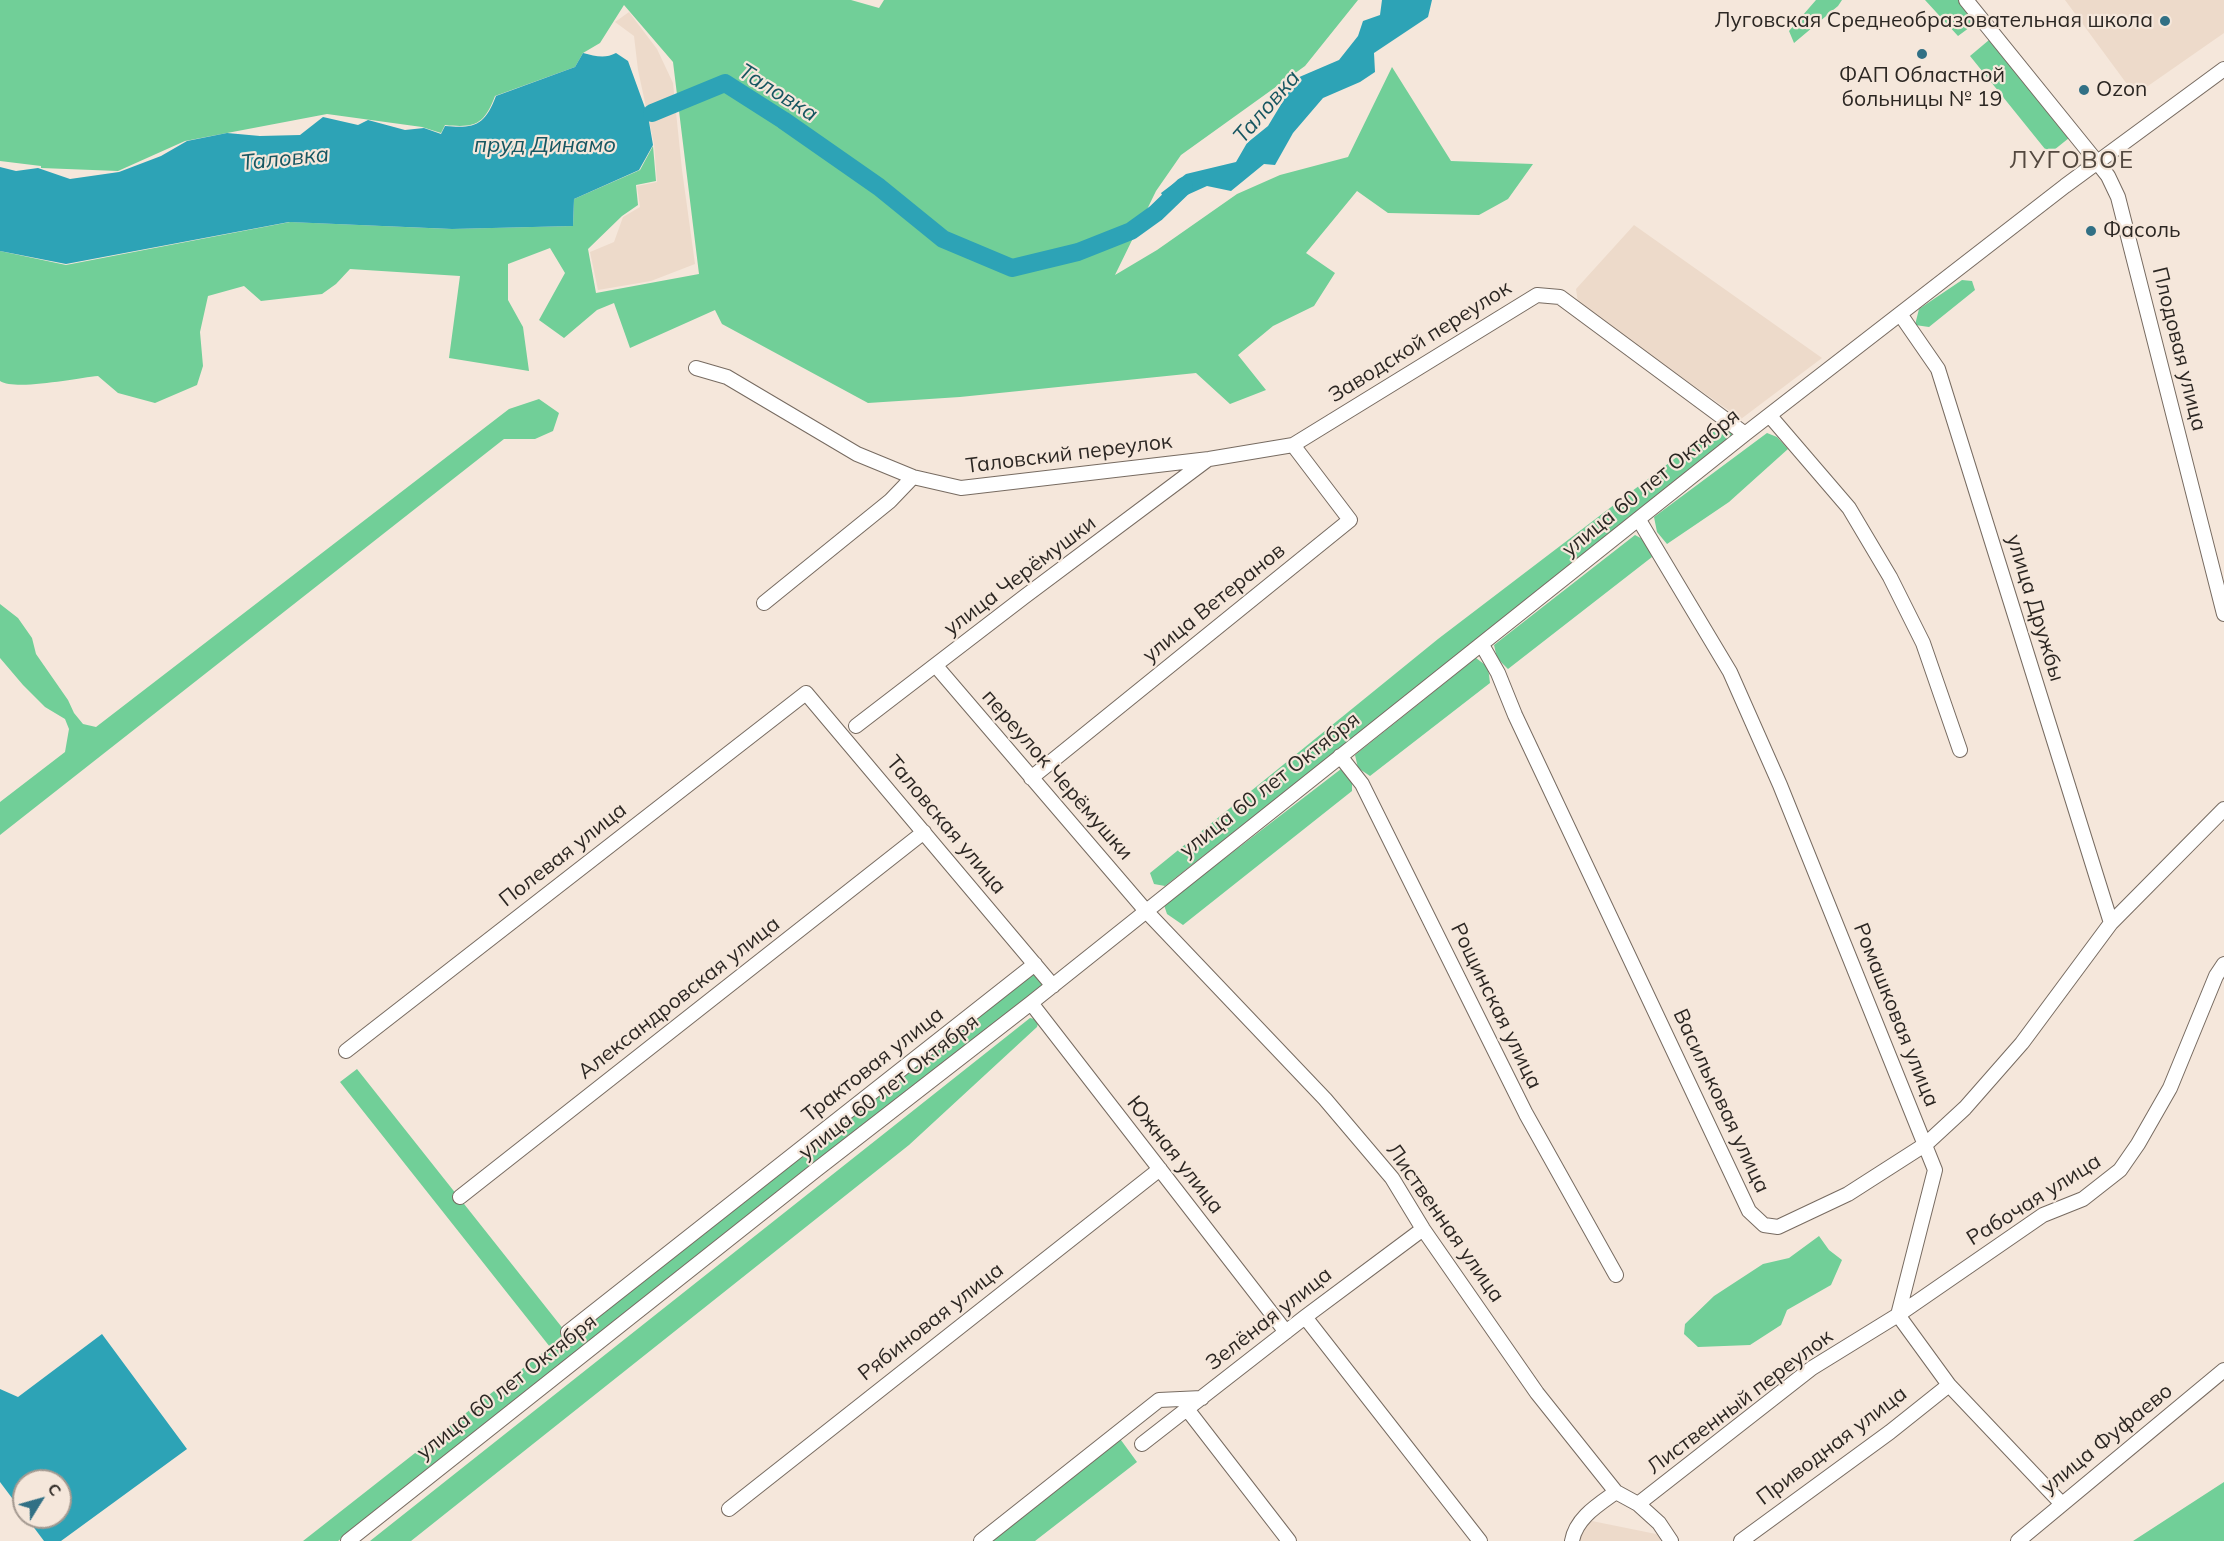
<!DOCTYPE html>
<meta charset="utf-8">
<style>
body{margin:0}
#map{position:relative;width:2224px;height:1541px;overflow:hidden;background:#f5e7db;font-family:Mulish,sans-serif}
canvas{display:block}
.north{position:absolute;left:12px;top:1469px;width:60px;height:60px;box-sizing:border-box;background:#f5e7db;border:2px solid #a59a91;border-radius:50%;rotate:53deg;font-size:16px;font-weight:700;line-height:24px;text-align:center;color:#2c2723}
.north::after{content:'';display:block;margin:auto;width:21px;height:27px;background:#317085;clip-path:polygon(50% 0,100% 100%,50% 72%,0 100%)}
</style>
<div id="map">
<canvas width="2224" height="1541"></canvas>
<div class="north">С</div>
</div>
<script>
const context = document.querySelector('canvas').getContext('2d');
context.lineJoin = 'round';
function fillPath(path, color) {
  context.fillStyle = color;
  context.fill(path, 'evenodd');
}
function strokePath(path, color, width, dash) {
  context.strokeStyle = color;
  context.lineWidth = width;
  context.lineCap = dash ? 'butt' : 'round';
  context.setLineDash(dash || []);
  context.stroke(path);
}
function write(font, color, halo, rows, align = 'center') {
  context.font = font + ' Mulish,sans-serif';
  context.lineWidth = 4.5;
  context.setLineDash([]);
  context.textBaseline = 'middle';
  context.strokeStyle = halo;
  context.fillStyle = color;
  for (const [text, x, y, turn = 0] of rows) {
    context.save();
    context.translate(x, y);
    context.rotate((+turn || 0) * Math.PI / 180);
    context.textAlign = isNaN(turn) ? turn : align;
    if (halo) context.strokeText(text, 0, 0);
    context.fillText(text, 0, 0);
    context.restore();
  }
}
fillPath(new Path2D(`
 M2065,0H2224V33L2135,95Z
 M629,12L657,49L673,83L682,170L695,264L651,281L598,290L590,252L614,242L623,217L640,207L637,186L657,182L654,144L638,70L634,36L615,22Z
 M1634,225L1822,358L1741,419L1585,309L1578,303L1576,289Z
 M1587,1520L1661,1535L1660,1541H1579Z`), '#eddaca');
fillPath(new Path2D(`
 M0,0H851L879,8L884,0H1358L1305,66L1181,155L1156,191L1115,275L1157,250L1237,194L1280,175L1348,157L1392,67L1451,161L1533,164L1508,199L1479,215L1388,213L1357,191L1306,253L1335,273L1314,306L1273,326L1238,355L1266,390L1230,404L1196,373L960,397L868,403L722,324L715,310L630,348L614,303L597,310L564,338L539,320L565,273L550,248L508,264V300L523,327L529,371L449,358L460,276L350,269L336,284L322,294L261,301L244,286L208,296L200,332L203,366L197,385L155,403L118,393L98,376C76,378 16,391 0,381V251L66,265L290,222L451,229L573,226L574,199L640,170L653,146L656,181L636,185L638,205L622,216L588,249L596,293L699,274L673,62L624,5L600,43L583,53L575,67L495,96C484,125 475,128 445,125L441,133L422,127L327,114L185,141L118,171L41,168V166L0,161Z
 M1816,0H1842L1838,6L1794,43L1789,31Z
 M1925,0H1960L1977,22L1958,36Z
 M1989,40L2069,138L2049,154L1970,56Z
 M1962,280L1972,281L1975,290L1929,327L1915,325L1919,309Z
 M539,399L559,413L553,431L535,439H504L0,835V802L65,752L69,729L65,719L45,707L23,685L0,658V604L18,618L32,638L36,654L68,700L74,713L83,724L96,727L509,409Z
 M1724,421L1736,432L1727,445L1165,886L1154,884L1150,873L1438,639Z
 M1767,433L1777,437L1788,449L1729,502L1667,544L1657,532L1654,517Z
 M1635,535L1648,542L1652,557L1508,669L1497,658L1494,645Z
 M1476,658L1488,667L1490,683L1370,776L1358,768L1355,755Z
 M1341,769L1352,779V791L1183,925L1167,914L1164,905Z
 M1036,969L1044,984L338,1541H303L550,1347L340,1082L357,1069L568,1335Z
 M1030,1018L1039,1020L1037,1027L909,1145L411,1541H370Z
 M1819,1236L1829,1250L1842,1260L1831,1285L1787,1310L1781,1325L1750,1345L1698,1347L1684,1334L1685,1324L1714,1296L1763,1264L1789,1258Z
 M1118,1436L1137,1462L1035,1541H986Z
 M2224,1482V1541H2133Z`), '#71cf98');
fillPath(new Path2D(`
 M1382,0H1432L1428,17L1374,53L1375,72L1360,82L1323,98L1293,133L1275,165L1264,164L1231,191L1207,186L1167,204L1161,193L1186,174L1236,162L1247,143L1268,126L1297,78L1339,60L1358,36L1363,21L1380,15Z
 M583,53C595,56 605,59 616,53L628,61L648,116L653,145L639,170L574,199L573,226L452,229L289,222L66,264L0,251V167L16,171L38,168L70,179L119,172L161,156L187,141L227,133L260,136L300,135L323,117L358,125L368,120L405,130L424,128L441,134L445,126C475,129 485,125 496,96L575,67Z
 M102,1334L187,1449L61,1541H44L26,1517H60V1481H24V1514L0,1482V1389L18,1397Z`), '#2da3b6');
strokePath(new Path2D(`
 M652,113L725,83L783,120L879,187L943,239L1012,268L1078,252L1131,231L1156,213L1184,186`), '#2da3b6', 18);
const minor = new Path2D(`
 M1966,0L2097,162L2108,176L2118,197L2224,614
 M1900,314L1938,369L2111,923
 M696,368L727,377L857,454L913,477L961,488L1209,459L1293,445L1537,295L1560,297L1745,434
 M1770,416L1849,508L1890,577L1923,643L1960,750
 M1639,520L1730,672L1780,785L1935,1170L1898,1315L1949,1385L2061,1503
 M764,603L890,501L913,477
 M1482,645L1498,673L1515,715L1749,1211L1764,1225L1778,1227L1848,1194L1926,1144L1965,1108L2022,1043L2111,923L2224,809
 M936,666L1146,911L1325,1099L1392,1178L1423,1229L1537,1393L1616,1492L1638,1504L1659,1523L1671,1541
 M856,726L1024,597L1207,460
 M1340,756L1362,784L1526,1114L1616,1275
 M1031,778L1350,520L1293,445
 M1031,1003L1286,1332
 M346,1051L806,693L1053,986
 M460,1197L924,832
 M1305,1317L1480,1541
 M568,1332L1035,964
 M1187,1409L1289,1541
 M1142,1444L1305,1317L1423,1229
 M1638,1504L1812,1368L1898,1315L2043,1215L2083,1199L2120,1170L2138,1144L2170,1088L2216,976L2224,964
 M729,1509L1160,1169
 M348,1541L816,1170L1031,1003L1745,434L2065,186L2224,69
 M981,1541L1159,1400L1202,1398
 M1572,1541C1576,1518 1598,1505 1616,1492
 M1741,1541L1890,1432L1949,1385
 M2018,1541L2224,1370`);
strokePath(minor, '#776b61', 16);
strokePath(minor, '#fff', 14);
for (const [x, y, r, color] of [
 [2165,21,6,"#317085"],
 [1922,54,6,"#317085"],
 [2084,90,6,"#317085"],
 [2091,231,6,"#317085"]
]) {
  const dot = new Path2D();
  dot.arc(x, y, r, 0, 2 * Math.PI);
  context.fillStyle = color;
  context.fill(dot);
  strokePath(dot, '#f5e7db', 2);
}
write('21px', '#2c2723', '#f5e7db', [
 ["Луговская Среднеобразовательная школа",2153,21,"right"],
 ["ФАП Областной",1922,76,"center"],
 ["больницы № 19",1922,100,"center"],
 ["Ozon",2096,90],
 ["Фасоль",2103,231]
], 'left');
write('21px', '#2c2723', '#f5e7db', [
 ["Заводской переулок",1420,342,-32],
 ["Плодовая улица",2179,349,76],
 ["Таловский переулок",1069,454,-7],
 ["улица 60 лет Октября",1651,483,-39],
 ["улица Черёмушки",1020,576,-37],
 ["улица Ветеранов",1214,603,-39],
 ["улица Дружбы",2035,608,73],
 ["переулок Черёмушки",1057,775,49],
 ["улица 60 лет Октября",1270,785,-38],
 ["Таловская улица",946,825,50],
 ["Полевая улица",563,855,-38],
 ["Александровская улица",679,998,-38],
 ["Рощинская улица",1496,1006,64],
 ["Ромашковая улица",1896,1015,68],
 ["Трактовая улица",873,1065,-38],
 ["улица 60 лет Октября",889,1087,-38],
 ["Васильковая улица",1721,1101,65],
 ["Южная улица",1175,1155,52],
 ["Рабочая улица",2034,1200,-32],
 ["Лиственная улица",1445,1223,55],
 ["Зелёная улица",1269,1319,-38],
 ["Рябиновая улица",931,1322,-38],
 ["улица 60 лет Октября",507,1387,-38],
 ["Лиственный переулок",1740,1402,-37],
 ["улица Фуфаево",2107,1439,-39],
 ["Приводная улица",1832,1446,-37]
]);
write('italic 22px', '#175661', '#f5e7db', [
 ["Таловка",778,93,32],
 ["Таловка",1267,107,-49],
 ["пруд Динамо",545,145],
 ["Таловка",285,159,-6]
]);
context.letterSpacing = '1.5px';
write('24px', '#53483f', '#f5e7db', [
 ["ЛУГОВОЕ",2072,161]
]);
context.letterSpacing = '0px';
</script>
